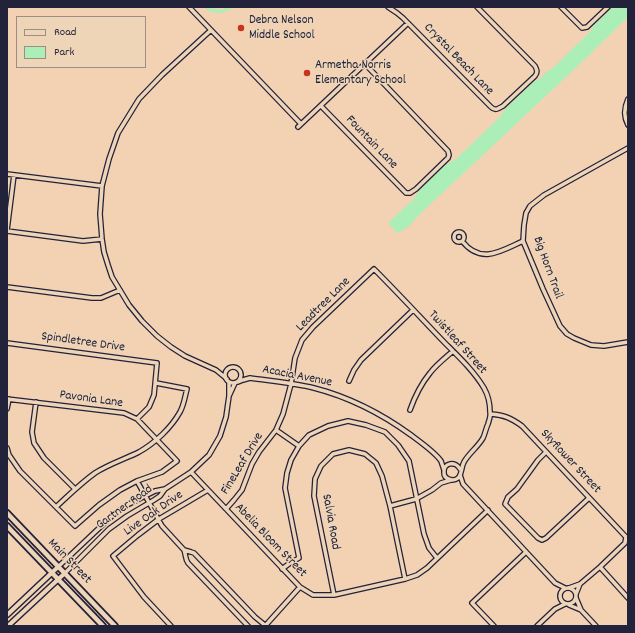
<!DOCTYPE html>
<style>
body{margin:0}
#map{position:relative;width:635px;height:633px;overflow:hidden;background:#f3d1b3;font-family:Dekko,sans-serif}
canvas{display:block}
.frame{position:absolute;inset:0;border:8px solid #22223b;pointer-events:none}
.legend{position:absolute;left:16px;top:16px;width:130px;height:52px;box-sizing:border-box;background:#efd5b7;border:1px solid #9d8d85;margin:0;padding:5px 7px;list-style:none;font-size:12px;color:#22223b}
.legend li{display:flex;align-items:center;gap:8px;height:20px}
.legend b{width:20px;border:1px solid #9d8d85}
</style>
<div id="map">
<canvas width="635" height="633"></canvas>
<div class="frame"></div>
<ul class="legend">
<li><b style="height:5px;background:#efd5b7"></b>Road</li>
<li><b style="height:11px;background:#aceeb8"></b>Park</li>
</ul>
</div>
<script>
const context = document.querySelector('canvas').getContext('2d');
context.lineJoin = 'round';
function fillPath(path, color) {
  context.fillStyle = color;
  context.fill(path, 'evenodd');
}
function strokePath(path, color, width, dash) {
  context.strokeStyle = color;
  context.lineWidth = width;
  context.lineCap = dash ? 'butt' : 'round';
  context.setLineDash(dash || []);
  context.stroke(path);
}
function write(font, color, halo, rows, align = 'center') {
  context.font = font + ' Dekko,sans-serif';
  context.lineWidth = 3;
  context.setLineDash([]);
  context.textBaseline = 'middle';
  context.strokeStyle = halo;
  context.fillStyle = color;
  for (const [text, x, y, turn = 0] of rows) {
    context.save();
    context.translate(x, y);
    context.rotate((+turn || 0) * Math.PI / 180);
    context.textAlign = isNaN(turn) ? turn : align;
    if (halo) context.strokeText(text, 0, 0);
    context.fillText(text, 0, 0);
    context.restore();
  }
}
fillPath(new Path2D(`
 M203,7C213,7 215,12 226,8L225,7H233C222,15 214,15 203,7Z
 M613,7H628V17L582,62L421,213L407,228L397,233L388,223L414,199L419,190L445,165L456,159L498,119L507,107L529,86L534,81L540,79L542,77L544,74L555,66L590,32L593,26Z`), '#aceeb8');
const minor = new Path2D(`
 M189,7L301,124
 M388,7L397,13L403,18L491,107C495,111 498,109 503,106L535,76C538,72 537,70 535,66L477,7
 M561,7L582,28L587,27L608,7
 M211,30L162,75L139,99L118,133L109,159L102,186L100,214L102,239L104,252L108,265L112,277L129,305L142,321L157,336L171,347L185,356L216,370L227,379
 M628,99C624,108 623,116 628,125
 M321,106L406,193H410L416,189L448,158L449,155L448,151L365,64
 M298,127L408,23
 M628,148L544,195L530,206L526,213L524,225L523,241L543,289L560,326L567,334L574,338L591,345L604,346L628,342
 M7,174L102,186
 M7,230L14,175
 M7,231L83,241L102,239
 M454 237a5 5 0 1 1 10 0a5 5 0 1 1-10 0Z
 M462,241C481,265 501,251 523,241
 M7,287L92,298H101L120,290
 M7,343L157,363L154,395L149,407L137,419
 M225 375a8 8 0 1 1 16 0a8 8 0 1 1-16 0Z
 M349,381L354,370L361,360L413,310
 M229,382V395
 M238,382L243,380L250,378C271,381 294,383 314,388C349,397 382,414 411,435C419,441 435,452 441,461C442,464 443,467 444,470
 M7,399L124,413L137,419L177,461L162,472L137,481L120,490L99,505L75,526L20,471L9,455L7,448
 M36,402L32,432L34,443L44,458L75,489
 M7,409L9,399
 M410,410C415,396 421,384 430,373C436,365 445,358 453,351
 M491,414C504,415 511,418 522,426L626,537L625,543L600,567L580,584L569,588
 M276,430L299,446
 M546,452L538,460L517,489L508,497L505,504L538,538L542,540L546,538L589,498
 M191,472L300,587L313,595H334L405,579L417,575L427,568L488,510
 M460,475L463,484L555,583L565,588
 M137,481L162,526L184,550C186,555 185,559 188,563L248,626
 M390,506L416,499L432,490L441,483L451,480
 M56,507C69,495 81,483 95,473C109,464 125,459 139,452C155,443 171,428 180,412C184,405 185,396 187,389L156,383
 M226,509L234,500L242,490L252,464L259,452L276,430L283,414L291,384L295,358L302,340L313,327L374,269C398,293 421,318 444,342C458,356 474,371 484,388C488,395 490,404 490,412C491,416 489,420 488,424C486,428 485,434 483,438C478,447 469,453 464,462C461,467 462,475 458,478C453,482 444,479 444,473C443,462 456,461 460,469
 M184,550L191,552L194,553L255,617L266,626
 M59,566L113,515L127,505L155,491L165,489L191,472L209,455L220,436L226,417L229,396L235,383
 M600,567L628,598
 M282,569L290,563L299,558L285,488L287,473L291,460L299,446L309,435L328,426L348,421L366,425L385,432L398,445L409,461L424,534L429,548L437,558
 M65,573L109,529L127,516L154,500L160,496L165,489
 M560 596a8 8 0 1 1 16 0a8 8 0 1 1-16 0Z
 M576,594L580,584
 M334,595L314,496L315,479L321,466L333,454L349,450L365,454L376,463L382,476L390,506L405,579
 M576,598L581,610L596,626
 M569,605L581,610
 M171,626L144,597L113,556L138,535L159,519L208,490
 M265,626L300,587
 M494,626L472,603L526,552
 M537,626L555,609L565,604`);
const tertiary = new Path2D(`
 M7,615L59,566
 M8,626L65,573`);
const secondary = new Path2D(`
 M7,513L115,626
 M7,526L103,626`);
strokePath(minor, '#22223b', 6);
strokePath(tertiary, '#22223b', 7);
strokePath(secondary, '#22223b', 8);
strokePath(minor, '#efd5b7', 3.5);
strokePath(tertiary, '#efd5b7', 4);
strokePath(secondary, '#efd5b7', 4.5);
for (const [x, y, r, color] of [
 [241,28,4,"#c8321e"],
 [307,73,4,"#c8321e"]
]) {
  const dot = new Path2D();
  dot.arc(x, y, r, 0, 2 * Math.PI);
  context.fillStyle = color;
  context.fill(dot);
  strokePath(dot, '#efd5b7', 1.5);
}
write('13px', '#22223b', '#efd5b7', [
 ["Debra Nelson",249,21],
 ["Middle School",249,36],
 ["Armetha Norris",315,66],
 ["Elementary School",315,81]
], 'left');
write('13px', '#22223b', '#efd5b7', [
 ["Crystal Beach Lane",458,60,46],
 ["Fountain Lane",371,143,46],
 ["Big Horn Trail",547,268,70],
 ["Leadtree Lane",324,305,-45],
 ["Spindletree Drive",83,343,8],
 ["Twistleaf Street",457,343,48],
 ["Acacia Avenue",297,377,11],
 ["Pavonia Lane",91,400,8],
 ["Skyflower Street",570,462,47],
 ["FineLeaf Drive",243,464,-59],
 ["Gartner Road",125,508,-36],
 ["Live Oak Drive",154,514,-35],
 ["Salvia Road",330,522,80],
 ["Abelia Bloom Street",270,541,46],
 ["Main Street",69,562,46]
]);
</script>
